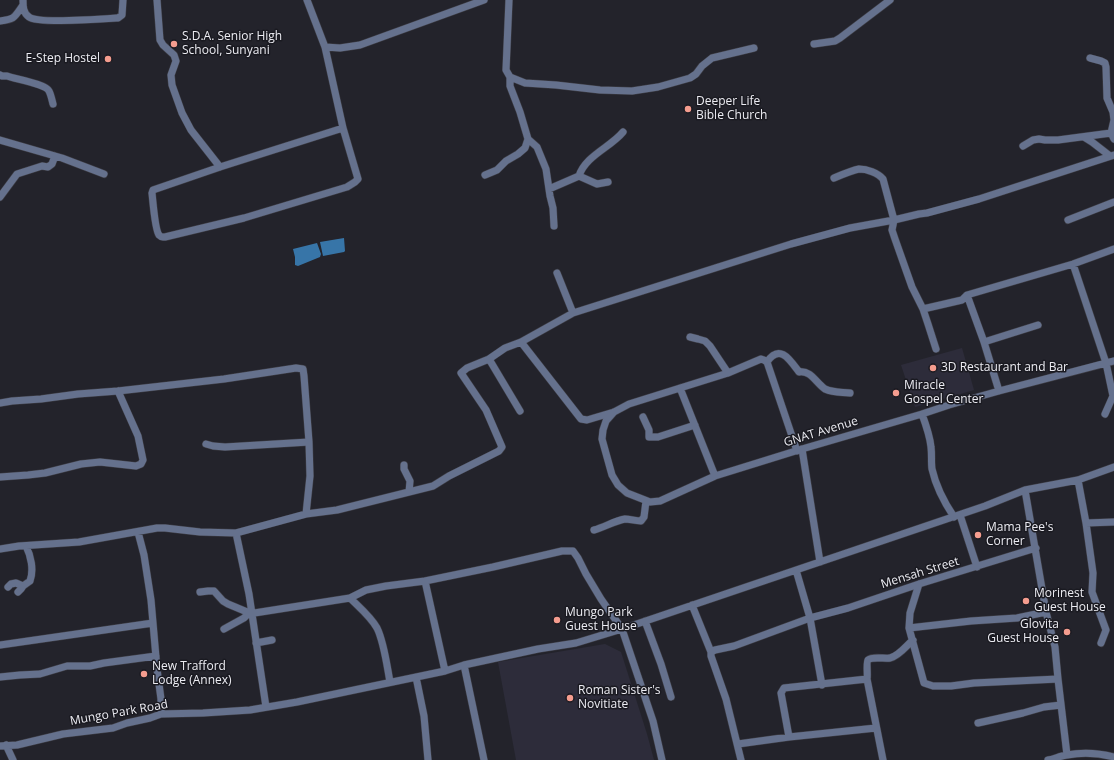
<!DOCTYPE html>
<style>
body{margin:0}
canvas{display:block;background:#23232b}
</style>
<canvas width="1114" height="760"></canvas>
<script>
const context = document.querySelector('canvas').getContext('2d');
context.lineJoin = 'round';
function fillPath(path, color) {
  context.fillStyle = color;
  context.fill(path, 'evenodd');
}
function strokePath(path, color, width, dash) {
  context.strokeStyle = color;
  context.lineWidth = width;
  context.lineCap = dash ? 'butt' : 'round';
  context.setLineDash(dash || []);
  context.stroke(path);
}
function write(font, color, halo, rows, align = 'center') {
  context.font = font + ' "Open Sans",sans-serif';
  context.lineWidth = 3;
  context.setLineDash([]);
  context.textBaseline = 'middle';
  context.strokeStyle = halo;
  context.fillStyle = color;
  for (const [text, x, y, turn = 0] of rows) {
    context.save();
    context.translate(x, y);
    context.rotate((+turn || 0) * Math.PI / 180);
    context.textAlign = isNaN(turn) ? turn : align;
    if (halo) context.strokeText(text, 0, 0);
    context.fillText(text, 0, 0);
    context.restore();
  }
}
fillPath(new Path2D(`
 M962,348L974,390L915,407L901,365Z
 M605,644L621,652L647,734L654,760H516L498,662Z`), '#2d2c3a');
fillPath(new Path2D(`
 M344,238L345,251L344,252L323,256L320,242Z
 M317,243L321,254L320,257L298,266L295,265V257L293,249Z`), '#3775a8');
const minor = new Path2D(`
 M23,0C23,6 23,13 29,17C38,24 104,19 118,18L122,15L123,0
 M157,0L160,40L163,45L174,55L176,61L171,75L172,85L182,113L191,130L220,167
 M307,0L325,47L340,48L360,45L484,0
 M509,0L506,70L510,77L525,83L556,85L600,90L632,91L658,87L690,78L696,74L702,66L712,58L754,48
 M0,21C15,19 14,18 23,5
 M814,44L835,41L840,38L890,0
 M325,47L343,128L358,179L355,182L347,187L244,218L165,237C162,237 162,238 159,235C155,230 153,202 152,193L153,190L220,167L343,128
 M1090,58L1101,61L1105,63L1106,67L1107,98L1113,112L1114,120L1111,133
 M0,75L2,76H7C15,79 46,84 49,91C51,95 52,100 53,104
 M510,77V86L520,112L528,139L537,147L546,169L550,196L553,208L554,226
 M1084,137L1092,142L1110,156
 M0,140L62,158L104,174
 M1023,146L1033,140L1039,139L1045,140H1058L1111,133L1114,139
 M485,175L497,170L506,161L518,154L525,148L528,139
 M579,176C585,156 611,147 623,132
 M834,178C841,175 853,170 859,169C867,169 878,173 883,179L894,220L892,230L895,239L912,287L923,309L928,324L936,349
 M549,189L579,176L597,184L608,182
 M0,197L17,174L42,166L48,167L52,164L55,156
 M1068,220L1114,202
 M1073,264L1106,363L1113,396L1105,414
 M557,273L573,313
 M967,295L984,342L999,391
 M923,309L962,300L967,295L1073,264L1114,249
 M690,337L698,339L705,341L710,346L728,373
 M521,342L581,419L587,420L614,412L629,404L728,373L761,359L764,360L767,362L797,451
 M984,342L1038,325
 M489,359L520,411
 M767,362C780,343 790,360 799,372C811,370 816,383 825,389C834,393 841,392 850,393
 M680,388L715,476
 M0,403L12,401L41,399L78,394L118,391L224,379L296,368L303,369L304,376L309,442L310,476L306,514L236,533L200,532L165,528H157L79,542L19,546L0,549
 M614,412L606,421L603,430L602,439L612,475L618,485L627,493L650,502L660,501L715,476L802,449L922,414L949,405L999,391L1114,361
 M922,414C926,425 930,436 931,447C932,455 931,462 932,469C936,487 944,502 954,517
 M643,417L649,430V437H658L695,425
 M206,444L213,446L225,447L309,442
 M802,449L820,562
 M404,465V469L410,481L409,492
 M0,477L28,475L45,473L81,464L100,462L136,466L141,464L143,460L138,436L118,391
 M1078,480L1086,523L1093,573L1092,592L1106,630L1101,643
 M306,514L337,510L433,486L449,476L499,451L502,447L486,410L461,373L467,368L489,359L505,348L521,342L573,313L791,244L850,228L894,220L919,214L927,213L979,199L1114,155
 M960,515L977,567
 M1086,523L1114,522
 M594,530C605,527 614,521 625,519C630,519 635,521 641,521L644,517L646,501
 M138,532L144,555L151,600L157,669L161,699V714
 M236,533L249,594L266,707
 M796,570L810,618L822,685
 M425,581L445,671
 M919,584L910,613L909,628L924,683L933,686H951L974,683L1058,679L1055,647L1046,612L1025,490
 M8,587L11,584L16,583L23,586L30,581C34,570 31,556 26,546
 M18,592L21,589L23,586
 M200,592L208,591H214L223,601L228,604L252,614
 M350,598C359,607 371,617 377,628C384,642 387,666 390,682
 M692,605L711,652
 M645,621L661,664L671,697
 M909,628L971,621L1017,618L1046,612
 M224,629L244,618L248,614L350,598L366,590L386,586L425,581L493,567L562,551H573L578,558L586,574L601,599L622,629L653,721L662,760
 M256,643L272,640
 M0,645L153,623
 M464,665L484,760
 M0,677L20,675L40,674L67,666H90L104,663L156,656
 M416,677L424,716L428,760
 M1058,679L1067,755
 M978,723L1023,713L1044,707L1061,705
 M789,737L781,693L784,688L867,679
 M738,744L789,737L876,728
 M6,745L13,760
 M0,746L17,745L63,734L113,728L127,723L150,718L161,714L203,713L250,710L297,702L445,671L464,665L538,649L576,643L622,629L985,506L1025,490L1078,480L1114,467
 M741,760L726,699L711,656V652L715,650L734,646L810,618L848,608L919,584L1036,548
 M883,760L867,679C868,676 866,662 868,660C872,656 885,659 890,658C899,656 906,646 913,640
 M1048,760C1054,759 1060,756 1067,755C1082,752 1099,753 1114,757`);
strokePath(minor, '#3f3f47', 8);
strokePath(minor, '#65718d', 7);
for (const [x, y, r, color] of [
 [174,44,4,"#f59d8f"],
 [108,59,4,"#f59d8f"],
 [688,109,4,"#f59d8f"],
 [933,368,4,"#f59d8f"],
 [896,393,4,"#f59d8f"],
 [978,535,4,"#f59d8f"],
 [1026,601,4,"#f59d8f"],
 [557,620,4,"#f59d8f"],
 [1067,632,4,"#f59d8f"],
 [144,674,4,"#f59d8f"],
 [570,698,4,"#f59d8f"]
]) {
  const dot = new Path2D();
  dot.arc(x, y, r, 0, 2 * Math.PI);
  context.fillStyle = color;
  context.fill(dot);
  strokePath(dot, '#1a1a21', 1.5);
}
write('12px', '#ececf2', '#1a1a21', [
 ["S.D.A. Senior High",182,37],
 ["School, Sunyani",182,51],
 ["E-Step Hostel",100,59,"right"],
 ["Deeper Life",696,102],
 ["Bible Church",696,116],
 ["3D Restaurant and Bar",941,368],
 ["Miracle",904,386],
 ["Gospel Center",904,400],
 ["Mama Pee's",986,528],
 ["Corner",986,542],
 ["Morinest",1034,594],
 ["Guest House",1034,608],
 ["Mungo Park",565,613],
 ["Guest House",565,627],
 ["Glovita",1059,625,"right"],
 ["Guest House",1059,639,"right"],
 ["New Trafford",152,667],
 ["Lodge (Annex)",152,681],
 ["Roman Sister's",578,691],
 ["Novitiate",578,705]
], 'left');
write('12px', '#ececf2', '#1a1a21', [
 ["GNAT Avenue",821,432,-17],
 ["Mensah Street",920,573,-17],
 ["Mungo Park Road",119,713,-10]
]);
</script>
